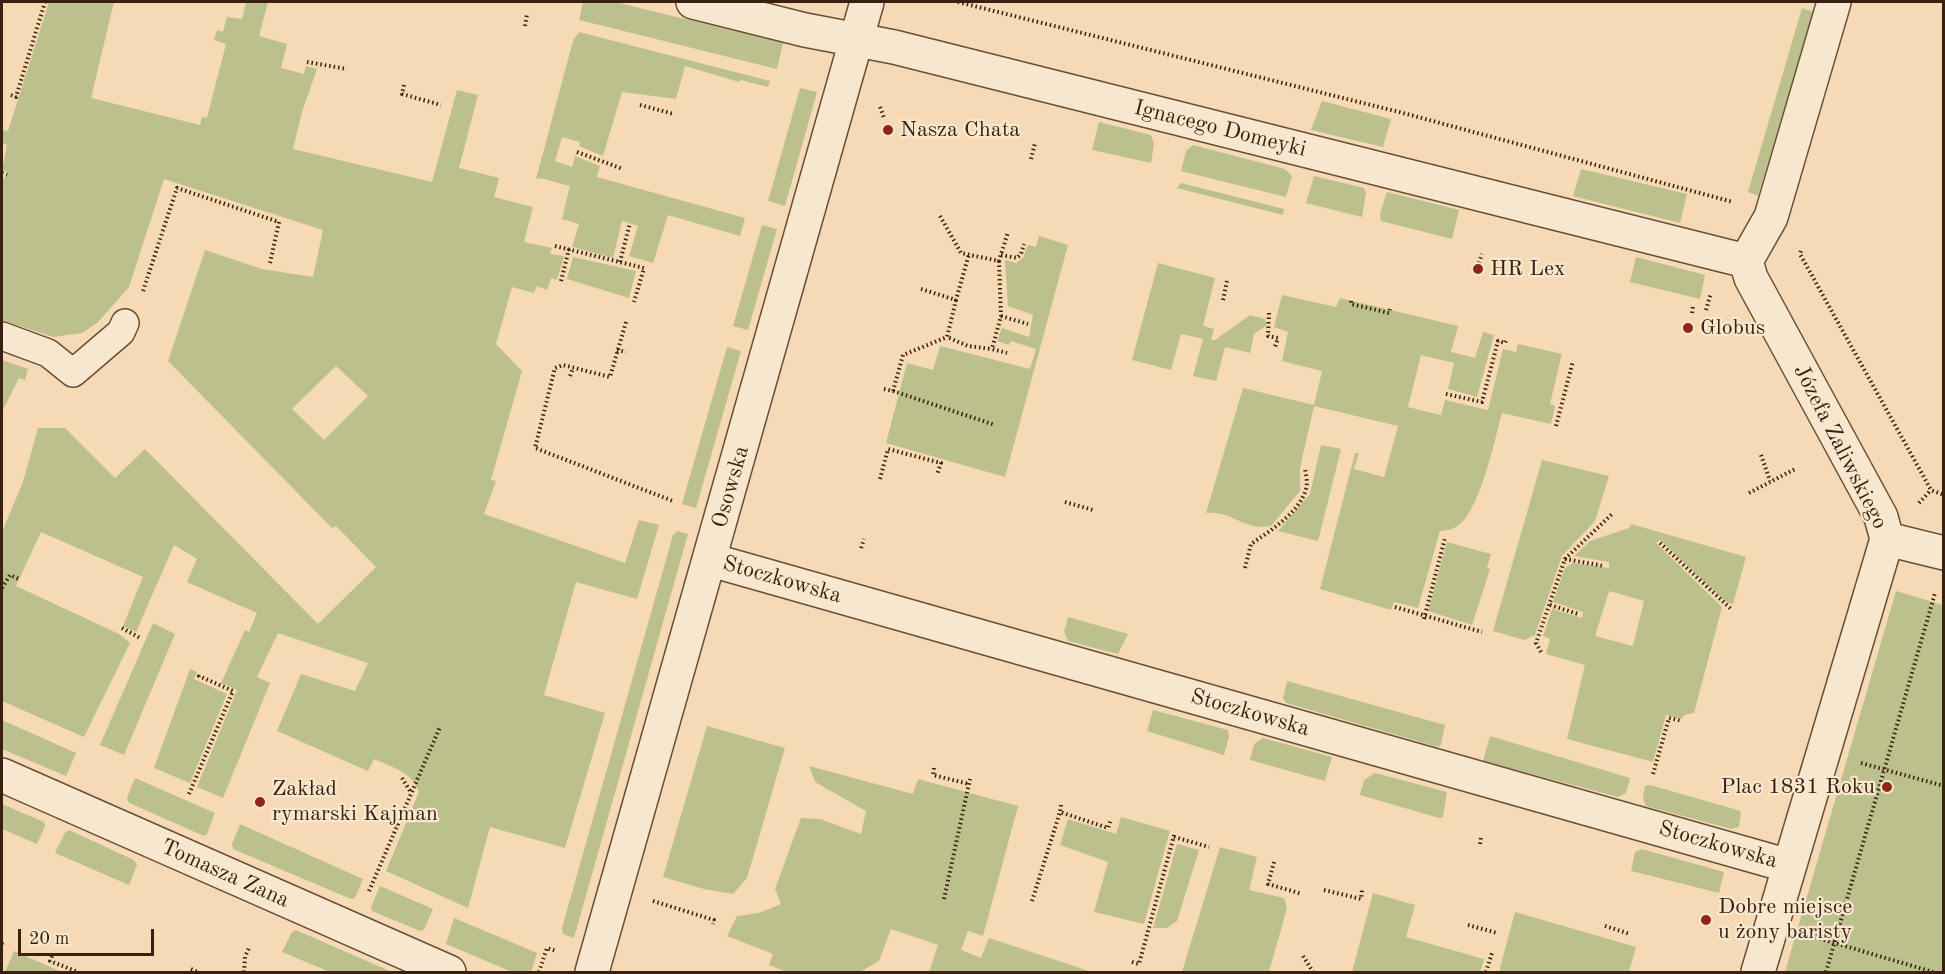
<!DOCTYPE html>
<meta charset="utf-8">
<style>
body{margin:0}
#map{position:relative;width:1945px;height:974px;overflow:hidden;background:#f5dab5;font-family:"Old Standard TT",serif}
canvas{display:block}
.frame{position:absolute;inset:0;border:3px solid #392010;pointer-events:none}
.scale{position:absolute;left:18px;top:929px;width:136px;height:27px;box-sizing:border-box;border:3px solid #392010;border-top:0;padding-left:8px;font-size:18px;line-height:21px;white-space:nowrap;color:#392010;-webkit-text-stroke:4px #f8e7cf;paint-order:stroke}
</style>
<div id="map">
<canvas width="1945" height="974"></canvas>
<div class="frame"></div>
<div class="scale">20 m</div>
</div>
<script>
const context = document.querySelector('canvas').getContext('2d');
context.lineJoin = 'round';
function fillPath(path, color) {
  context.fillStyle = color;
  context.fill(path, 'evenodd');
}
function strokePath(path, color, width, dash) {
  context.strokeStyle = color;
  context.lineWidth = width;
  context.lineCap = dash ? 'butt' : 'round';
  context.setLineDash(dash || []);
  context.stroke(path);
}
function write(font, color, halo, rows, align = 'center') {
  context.font = font + ' "Old Standard TT",serif';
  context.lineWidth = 4.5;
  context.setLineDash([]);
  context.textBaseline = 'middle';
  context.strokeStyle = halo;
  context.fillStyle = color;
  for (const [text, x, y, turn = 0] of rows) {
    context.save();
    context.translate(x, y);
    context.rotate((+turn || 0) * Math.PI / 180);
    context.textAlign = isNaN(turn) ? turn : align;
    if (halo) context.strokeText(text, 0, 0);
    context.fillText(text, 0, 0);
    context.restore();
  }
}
fillPath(new Path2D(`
 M49,2H114L91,98L200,125L202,117L207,118L226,44L214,40L217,30L223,32L227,17L242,19L246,2H268L259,36L287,44L281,68L304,74L306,66L317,69L302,112L293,149L432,182L457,90L478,95L459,168L499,178L494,197L533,207L524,242L552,248L550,254L564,256L557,280L551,278L547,290L537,286L534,293L512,287L496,344L522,371L491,480L496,481L484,514L625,563L639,520L659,525L637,599L576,582L544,695L605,713L565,848L490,827L468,908L386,871L419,792C412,772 392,767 374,759L368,771L277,731L301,674L355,691L368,663L278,633L257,677L270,683L223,798L197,787L237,690L221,683L245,630L249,632L257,613L187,582L197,559L174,545L136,632L123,626L143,577L41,532L16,586L119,634L130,643L84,737L2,701V532L23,482L38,428H65L115,478L145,449L318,624L376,567L336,526L332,528L168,361L205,250L262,269L313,277L323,230L164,179L129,287L97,323L82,333L53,337L2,320V177L6,178L7,172L2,170L7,145L2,143V130L8,131ZM336,366L368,396L324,440L292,409Z
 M583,2H615L783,43L777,69L579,20Z
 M1802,8L1813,12L1758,196L1748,192Z
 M579,32L770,81L768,87L741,80L739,82L685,66L676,99L622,92L603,156L579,146L580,142L562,137L555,161L572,167L575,156L600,166L597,177L745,218L740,236L668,215L653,263L629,256L638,226L622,221L613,258L572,247L579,224L562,219L570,186L540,178L536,179L573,41Z
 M800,88L817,92L785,206L768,201Z
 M1322,101L1391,119L1383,147L1311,130Z
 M1099,122L1151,135L1154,144L1151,163L1092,150Z
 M1193,145L1285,169L1292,176L1286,197L1181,171L1186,151Z
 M1581,169L1687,194L1680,223L1573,196Z
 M1314,176L1364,188L1366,193L1362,217L1306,203Z
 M1181,183L1284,209L1283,215L1177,188Z
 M1387,192L1459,210L1452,239L1381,221L1380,213Z
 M762,225L777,229L748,330L733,326Z
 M1039,236L1068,245L1005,477L886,443L907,363L933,370L940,346L1030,369L1036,349L1011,341L1009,345L997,341L1002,328L1029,337L1033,315L1008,306L1005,260L1016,263L1023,258L1028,245L1036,247Z
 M573,257L636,271L629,298L567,279Z
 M1636,257L1705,275L1700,299L1630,282Z
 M1158,263L1215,278L1203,326L1214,329L1211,340H1215L1250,315L1265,319L1267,325L1254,334L1250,353L1225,347L1216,381L1193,376L1203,339L1181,334L1171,370L1132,360Z
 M1282,295L1336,307L1340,298L1458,326L1451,352L1475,358L1483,332L1494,335L1477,397L1448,389L1454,363L1421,355L1408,407L1441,415L1445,400L1488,410L1503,349L1516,352L1518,344L1562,354L1550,404L1555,406L1551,424L1502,413C1495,438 1479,518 1454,528C1450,530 1445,530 1440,531L1418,608L1394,602L1391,610L1320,589L1355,453H1359L1354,469L1384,477L1398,426L1314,406L1300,468V491L1271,526C1243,531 1232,510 1206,513L1243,388L1314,405L1322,371L1282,361L1288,332L1274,327Z
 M727,347L741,351L696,508L682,504Z
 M2,360L28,369L25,380L19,378L2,412Z
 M1321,445L1341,449L1318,541L1278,531L1310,494Z
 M1542,460L1609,476L1595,521L1562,556L1535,635L1524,640L1493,631Z
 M1631,524L1746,557L1733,604L1726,602L1660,540L1656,543L1722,607L1694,713L1684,715L1682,719L1666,715L1653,762L1567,739L1585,665L1546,654L1550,639L1543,636L1552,609L1582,618L1583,612L1553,602L1565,568L1573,563L1609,568V562L1574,556L1590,541L1629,528ZM1609,591L1644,601L1633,646L1595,636Z
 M678,531L688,534L574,938L563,934L562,928L673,535Z
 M1447,542L1491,554L1487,568L1490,569L1472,625L1428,611Z
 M1896,591L1943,605V972H1785Z
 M1068,617L1128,634L1118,654L1068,641L1064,632Z
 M153,623L175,634L124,755L100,745Z
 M190,669L197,672L194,679L227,694L190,783L154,768Z
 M1287,681L1445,725L1441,745L1438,747L1286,703L1283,698Z
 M1153,710L1228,730L1229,736L1224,755L1147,731Z
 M2,720L76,753L66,776L2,749Z
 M707,726L785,748L747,878L733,894L704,889L663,877Z
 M1490,736L1630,778L1626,793L1618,797L1483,761Z
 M1263,738L1332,757L1325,781L1250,760L1254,744Z
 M809,766L913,794L918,779L1018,806L983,936L968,931L961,950L981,958L989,938L1092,972H929L938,945L891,929L879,961L860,972H787L769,965L773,954L727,936L737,916L759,913L781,904L775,889L801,818L820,819L861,834L866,811L815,782Z
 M1375,773L1447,792L1443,817L1439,818L1360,795L1364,780Z
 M135,778L215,813L207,834L204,836L129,803L127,798Z
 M1650,785L1741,811L1739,827L1731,829L1646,806L1643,798L1645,786Z
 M2,804L44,822L45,826L37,844L2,829Z
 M1121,817L1170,831L1144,924L1094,912L1108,862L1060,845L1068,819L1116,834Z
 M240,824L363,879L355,898L351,899L233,849L232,844Z
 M69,830L134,860L137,865L129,885L55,853L65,833Z
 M1177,844L1199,850L1177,921L1167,928H1153Z
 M1220,847L1257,857L1249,890L1284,898L1287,908L1269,972H1182Z
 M1642,849L1724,872L1719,893L1631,871L1635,852Z
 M380,886L433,909L424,930L420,931L372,911L371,907Z
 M1373,893L1415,905L1406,937L1484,959L1480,972H1352Z
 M1515,912L1636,947L1629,972H1499Z
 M454,918L537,953L531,972H512L446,944Z
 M296,930L392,972H330L282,952L292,932Z
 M14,951L62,972H5Z`), '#bcc08d');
const service = new Path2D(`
 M2,336L48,353L73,373L121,332L125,323`);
const minor = new Path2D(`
 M693,2L805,30L894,47L1746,261
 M1887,539L1944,553
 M711,560L1789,866
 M2,775L449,972
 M592,972L867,2
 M1758,972L1887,539L1881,517L1751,278L1746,261L1771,217L1834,2`);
strokePath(service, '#684e39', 30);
strokePath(minor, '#684e39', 36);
strokePath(new Path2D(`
 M958,2L1403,113L1733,202
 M525,26L527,14
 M307,62L347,69
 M404,85L402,94L441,105
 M11,95L16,97L45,2
 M640,105L674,114
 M880,107L884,118
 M577,152L623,169
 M1031,159L1035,143
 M2,173L7,175
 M940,216L961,253L999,261L1008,232
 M555,246L644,268L634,302
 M1801,251L1800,254L1931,490L1944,495
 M1001,255L1017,258L1021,254L1024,244
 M999,261L1001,316L992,349L1007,353
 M620,262L630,223
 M1479,263L1482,254
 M561,281L569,249
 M921,289L956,300L969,254
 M143,291L177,188L279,222L270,263
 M956,300L947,337L968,346L992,349
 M1223,300L1227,281
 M1351,301V304L1389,313L1390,309
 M1706,310L1711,293
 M1269,313L1268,336L1278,338L1275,347
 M1692,313L1693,306
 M1001,316L1028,324
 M626,322L610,377L563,365L555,368L535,448L673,501
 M617,350L626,352
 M570,376L573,368
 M884,389L893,391L903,355L947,337
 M893,391L995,425
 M1446,394L1482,402L1498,341L1505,343L1507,338
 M1556,426L1573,361
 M1761,455L1770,481
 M880,479L888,449L941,463L937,475
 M1749,493L1795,469
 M1065,502L1093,510
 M1919,503L1931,490
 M1660,543L1731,609
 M861,548L864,539
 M1565,559L1604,566
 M1245,568L1251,544C1270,531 1300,512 1306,489C1308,483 1306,475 1305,469
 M2,588L10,575L19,579
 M1550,605L1578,614
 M1395,607L1482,632
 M1424,619L1445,538
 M122,628L140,638
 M1541,652L1536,643L1565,559L1613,513
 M1861,763L1944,786
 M934,768L933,775L969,784
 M1653,774L1669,718L1682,721
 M402,778L410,791
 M189,794L233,691L199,676L201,673
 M1061,805L1060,812L1108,828L1111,819
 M384,819L397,825
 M1174,837L1209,847
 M1480,844L1481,837
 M1274,862L1268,884L1302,894
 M1324,890L1361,899L1362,890
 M369,891L440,727
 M944,899L970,779
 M653,901L714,920L713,924
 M1032,901L1060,812
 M1468,925L1497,933
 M1605,926L1630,934
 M1811,936L1933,972
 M2,944L4,945
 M52,956L50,961L78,972
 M1303,956L1313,972
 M1132,962L1139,964L1175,832
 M191,969L198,972
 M244,972L245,957L249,948
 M539,972L547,948L556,951
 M1486,972L1492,953
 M1826,972L1935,593
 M1943,972H1944`), '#392010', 4, [1.5, 3]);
strokePath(service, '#f8e7cf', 27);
strokePath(minor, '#f8e7cf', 33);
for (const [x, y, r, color] of [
 [888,130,6,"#8f2418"],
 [1478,269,6,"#8f2418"],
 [1688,328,6,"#8f2418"],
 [1887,787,6,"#8f2418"],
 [260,802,6,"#8f2418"],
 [1706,920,6,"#8f2418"]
]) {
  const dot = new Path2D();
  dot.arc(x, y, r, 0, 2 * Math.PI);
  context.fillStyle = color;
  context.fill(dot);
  strokePath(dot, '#f8e7cf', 2);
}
write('22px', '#392010', '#f8e7cf', [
 ["Ignacego Domeyki",1220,129,14],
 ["Józefa Zaliwskiego",1840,447,63],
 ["Osowska",731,487,-74],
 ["Stoczkowska",782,580,16],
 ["Stoczkowska",1250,713,16],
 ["Stoczkowska",1718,845,16],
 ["Tomasza Zana",225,874,24]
]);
write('22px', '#392010', '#f8e7cf', [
 ["Nasza Chata",900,130],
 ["HR Lex",1490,269],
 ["Globus",1700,328],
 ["Plac 1831 Roku",1875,787,"right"],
 ["Zakład",272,789],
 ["rymarski Kajman",272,814],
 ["Dobre miejsce",1718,907],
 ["u żony baristy",1718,932]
], 'left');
</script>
